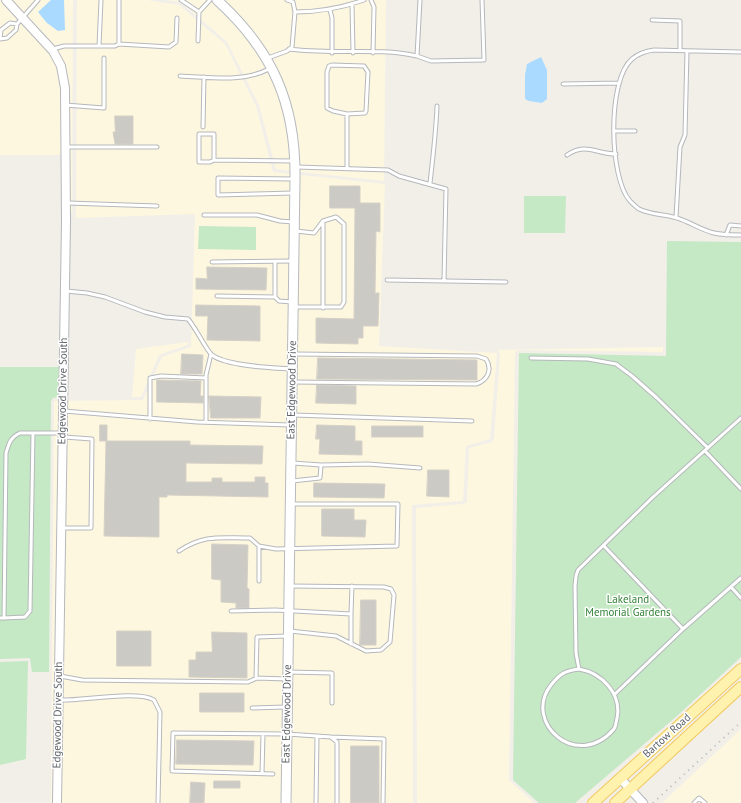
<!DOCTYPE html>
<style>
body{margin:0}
canvas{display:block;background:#f1efe8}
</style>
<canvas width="741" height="803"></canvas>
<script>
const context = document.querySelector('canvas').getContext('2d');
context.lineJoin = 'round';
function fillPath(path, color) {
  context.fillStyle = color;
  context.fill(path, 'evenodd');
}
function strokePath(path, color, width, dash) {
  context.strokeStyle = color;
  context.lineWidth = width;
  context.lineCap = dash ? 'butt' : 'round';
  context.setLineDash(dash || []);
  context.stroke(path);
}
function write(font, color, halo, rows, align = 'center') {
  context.font = font + ' "PT Sans",sans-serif';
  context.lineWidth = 3;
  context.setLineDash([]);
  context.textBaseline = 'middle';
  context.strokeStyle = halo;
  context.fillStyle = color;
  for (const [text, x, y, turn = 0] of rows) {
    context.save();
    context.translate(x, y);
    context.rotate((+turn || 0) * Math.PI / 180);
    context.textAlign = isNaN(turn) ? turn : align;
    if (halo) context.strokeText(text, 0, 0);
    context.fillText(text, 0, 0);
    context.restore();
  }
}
fillPath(new Path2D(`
 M0,0L50,53L57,67L61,88L62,155H0Z
 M11,0H51L39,12L64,14V0H73L72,212H70L69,88L65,64L57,49Z
 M77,0H147L179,5L225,44L256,106L273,172L385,184L379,346L497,353L490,439L466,446L463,501L412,505L413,803H51L54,401L143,400L162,357L191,347L195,214L76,218Z
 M166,0H211L229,16L246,35L263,60L281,102L290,141L291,171L276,169L259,105L227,42L181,2Z
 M223,0H386L384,181L300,172L296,122L281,79L270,57L253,31Z
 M188,342L187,345L159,355L141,397H132L136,349Z
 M663,347V352L519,350L515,352L509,780L534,803H417L416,508L463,504L467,502L469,448L492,442L494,439L500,354L498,350H492Z
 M741,729V803H662Z`), '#fef7e0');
fillPath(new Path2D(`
 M524,196H566L565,233H524Z
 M199,226L256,227V250L198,249Z
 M667,241L741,242V657L677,716L575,803H539L513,780L519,353L666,356Z
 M0,367H59L58,397L53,398L51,401L49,672H32L30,658L0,659Z
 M28,661L26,759L0,765V662Z`), '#c5e8c5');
fillPath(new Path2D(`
 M51,0H64L65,30L58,31L47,23L38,12Z
 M541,57L547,70V99L542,103L529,101L525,99V75L527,64Z`), '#aadaff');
const building = new Path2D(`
 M115,116H133V144H115L113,132H115Z
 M330,186H360V203H380V232L376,231L375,293H379L378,326H363V338H358V344L316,343V318L354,319L355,208H330Z
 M207,267L267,268L266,290L196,289V278L207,279Z
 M196,305L260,306V341L207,340L208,316H196Z
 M182,354L203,355L202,374H181Z
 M318,358L477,360V380L317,379Z
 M157,380L201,381L200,396H203V403L157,402Z
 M317,385L356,386V404L316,403Z
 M209,396L261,397L260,418H211Z
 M100,425H107V441H190V445L263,446L262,464L186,463V482H212V478H222V482H255V477H265V483H268V497L167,495V497H159V537L104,536L106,441H100Z
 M317,425L355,426V441H362V455L319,454L320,439H316Z
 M372,426H423V437H372Z
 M428,470H449V497L427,496Z
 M314,483L385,484L384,498L314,497Z
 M322,509H354V520H366L365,537L322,536Z
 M212,544L248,545L247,588L249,589V608H236V603L221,602V580L212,579Z
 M361,600H376V645H360Z
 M117,631H151V666H117Z
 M212,632L247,633V678L189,677V660H196V652H212Z
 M200,693H244V712H200Z
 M177,740L254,741L253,765L176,764Z
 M351,746H379V803H351Z
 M214,781H240V788H214Z
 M191,782L205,783L204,803H190Z`);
fillPath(building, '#cccac5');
strokePath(building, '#d6d1c6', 1);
const service = new Path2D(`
 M181,0L199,12L198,41
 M371,0L374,7L373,53
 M420,0L417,56L431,61L484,60L482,0
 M352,4L353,53
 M330,10L332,18V53
 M199,12L210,0
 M295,12C319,12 341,8 364,0
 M652,20L680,21V50
 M0,39L7,38L16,30L17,24L38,0
 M0,39L1,30L10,23L17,24
 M119,44L169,47L176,42L177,18
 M99,46L101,0
 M53,49L64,46H115L119,44V0
 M289,49C332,55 377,47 417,56
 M741,52L654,50C646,51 639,53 632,59C607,80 609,178 630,201C633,204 636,207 639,209C651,215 665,214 677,218C690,222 701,230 714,233C723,235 732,235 741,235
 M268,58L287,51L292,47L295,12L293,2L287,0
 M180,76C210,77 242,83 269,69
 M563,84L619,83
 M65,105L104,108V58
 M203,127L204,77
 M614,131H635
 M66,147H157
 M567,155C586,142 596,154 616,154
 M214,160V134H199V162H210L214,160L293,161
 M297,167L388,170L399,176L446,189L444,281
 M347,169V114L365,113L366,111L368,72L364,66L332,65L329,66L327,72V108L333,111L347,114
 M430,183C433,157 436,132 437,106
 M293,193L218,195V178L293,179
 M68,203L157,206
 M204,215H257L280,221L293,222
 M676,217L680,147L685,135L687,51
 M726,235L730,225L741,226
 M275,261V297L279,301L292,302
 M212,262L292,261
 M387,280L506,282
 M66,291L87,293L105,297L145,312L165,317L188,319C196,328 206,350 212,355C226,366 273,368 291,369
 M217,296L275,297
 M295,307H341L344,302V224L336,217L323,221L314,233L296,231
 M323,308V223
 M531,358L588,359L616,364L632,376L657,398L708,448
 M293,382L476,384C487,381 493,370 486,359L477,356L295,354
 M64,411L197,422L290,425
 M294,415L472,421
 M150,419V378L161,376L206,378
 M206,422V375L211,354
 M705,451L741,489
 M321,465L368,464L420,468
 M292,481L320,478L321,465L293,463
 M63,528H91L92,439L64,437
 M604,546L683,629
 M179,551C204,534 221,538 250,538L259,546
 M259,581V546L276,549L397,546L398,504H292
 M290,586L384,587L391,589L394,595L390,642L381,650L366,651L336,636L290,631
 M731,587L741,598
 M231,611L275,610L351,614L352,586
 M0,618H4L6,453C9,443 10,438 20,433H62
 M4,618L25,617L30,611L33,433
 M287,636L257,637L256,678L287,679
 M351,644V614
 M579,669L576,653L575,586L576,576L578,570L653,497L741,418
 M579,669C602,673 622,694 617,718C616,722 616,726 614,729C577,772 522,722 551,685C560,674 564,671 579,669Z
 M288,672L332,673V703
 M60,676L82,680L248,682L257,678
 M615,694L683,629L741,578
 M60,700C81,701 138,690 154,700L160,712L158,803
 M252,708L286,707
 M331,737L384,739L383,803
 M262,773L263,734
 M273,774L172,771L173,733L287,734L331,737L337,742V803
 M316,803L317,736
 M694,803L699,798L705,803`);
const tertiary = new Path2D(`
 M6,0L53,51L61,66L65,88L66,221L57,803
 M620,778L643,803`);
const secondary = new Path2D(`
 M217,0C273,51 296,104 295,179L286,803`);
const primary = new Path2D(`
 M593,803L741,669
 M615,803L741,687`);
strokePath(service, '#b5b8bc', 5);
strokePath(tertiary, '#b5b8bc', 10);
strokePath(secondary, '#b6babf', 11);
strokePath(primary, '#f2c960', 12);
strokePath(service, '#fff', 3);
strokePath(tertiary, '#fff', 8);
strokePath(secondary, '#fff', 9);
strokePath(primary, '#fff2af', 10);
strokePath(new Path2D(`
 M653,803L741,722`), '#b6b7b8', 2, [1, 5]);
write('11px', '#5f6368', '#fff', [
 ["East Edgewood Drive",292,390,-89],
 ["Edgewood Drive South",63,391,-89],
 ["East Edgewood Drive",287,714,-89],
 ["Edgewood Drive South",58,715,-89],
 ["Bartow Road",667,736,-42]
]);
write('11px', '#348238', '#fff', [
 ["Lakeland",628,600],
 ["Memorial Gardens",628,613]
]);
</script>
